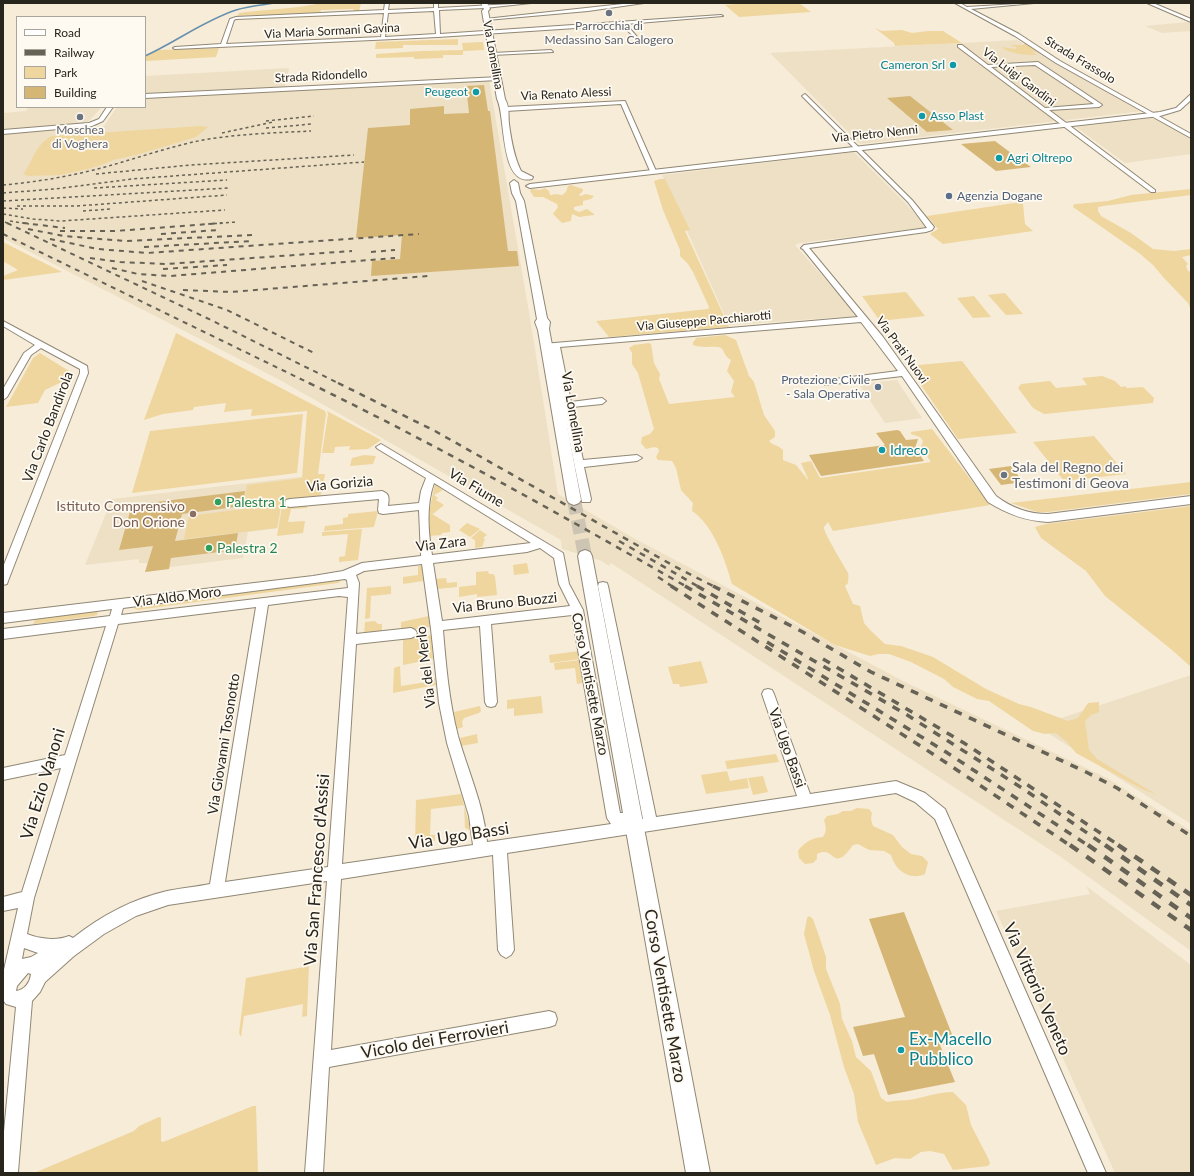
<!DOCTYPE html>
<style>
body{margin:0}
#map{position:relative;width:1194px;height:1176px;overflow:hidden;background:#f6ecd8;font-family:Lato,sans-serif}
canvas{display:block}
.frame{position:absolute;inset:0;border:4px solid #28251d;pointer-events:none}
.legend{position:absolute;left:16px;top:16px;width:130px;height:92px;box-sizing:border-box;background:#fefaf2;border:1px solid #a8a59d;margin:0;padding:5px 7px;list-style:none;font-size:12px;color:#28251d}
.legend li{display:flex;align-items:center;gap:8px;height:20px}
.legend b{width:20px;border:1px solid #a8a59d}
</style>
<div id="map">
<canvas width="1194" height="1176"></canvas>
<div class="frame"></div>
<ul class="legend">
<li><b style="height:5px;background:#fff"></b>Road</li>
<li><b style="height:5px;background:#676256"></b>Railway</li>
<li><b style="height:11px;background:#efd69e"></b>Park</li>
<li><b style="height:11px;background:#d5b675"></b>Building</li>
</ul>
</div>
<script>
const context = document.querySelector('canvas').getContext('2d');
context.lineJoin = 'round';
function fillPath(path, color) {
  context.fillStyle = color;
  context.fill(path, 'evenodd');
}
function strokePath(path, color, width, dash) {
  context.strokeStyle = color;
  context.lineWidth = width;
  context.lineCap = dash ? 'butt' : 'round';
  context.setLineDash(dash || []);
  context.stroke(path);
}
function write(font, color, halo, rows, align = 'center') {
  context.font = font + ' Lato,sans-serif';
  context.lineWidth = 3.5;
  context.setLineDash([]);
  context.textBaseline = 'middle';
  context.strokeStyle = halo;
  context.fillStyle = color;
  for (const [text, x, y, turn = 0] of rows) {
    context.save();
    context.translate(x, y);
    context.rotate((+turn || 0) * Math.PI / 180);
    context.textAlign = isNaN(turn) ? turn : align;
    if (halo) context.strokeText(text, 0, 0);
    context.fillText(text, 0, 0);
    context.restore();
  }
}
fillPath(new Path2D(`
 M1188,22L1191,23V31L1162,33L1145,26Z
 M1017,40L1143,111L860,144L770,53Z
 M289,68L285,87L145,94V76Z
 M489,80L530,318L558,494L630,536L905,682L1107,778L1191,831V951L1061,857L611,563L609,566L602,561L562,549L561,540L280,380L3,238V133L104,126L117,107H145V98Z
 M29,107H102L87,123L3,129V113L26,111Z
 M1151,118L1160,120L1191,139V154L1125,163L1076,127Z
 M854,152L927,225L924,228L800,243L795,245L858,316L729,325L662,175Z
 M897,380L898,382L922,418L885,423L859,384Z
 M325,474L321,497L282,500L278,528L248,532L243,558L170,567L169,569L145,572L148,563H139V559L85,565L112,499Z
 M1191,675V824L1037,726Z
 M1086,886L1191,965V1173H1115L996,911L1090,894Z`), '#ede0c5');
fillPath(new Path2D(`
 M322,3H361L359,12H355L353,9L321,10L320,13L237,16L239,13L246,12L299,7Z
 M747,3H799L811,12L739,17L725,5Z
 M875,28L882,31L902,30L912,33L928,31H943L962,43L895,46L894,43Z
 M458,39V45H403V48L375,49L376,42Z
 M483,42L484,50L463,51V55H443V58L414,59V57L376,58V54L422,51L463,50L462,43Z
 M1025,43L1040,53L1017,48L1031,51L1037,55C1025,55 1010,54 1001,47L1016,49V47L1010,45H1023Z
 M219,48L216,57L145,61V56L159,50Z
 M200,126L208,127L196,137L136,155L113,160L107,163L88,169L60,175L29,176L23,174C33,162 35,144 52,136Z
 M660,179H665L690,230L685,231L729,327L609,337L596,321L708,309L709,307L693,272L688,264L680,256V250L663,210L654,181Z
 M571,185L583,189V191L579,195L580,196L586,194L594,196L591,199L583,201V205L574,207V210L579,212L587,209L594,214V215L579,217L572,214L571,221L562,223L553,214L558,207L557,204L543,197H534L530,191L531,189L540,190L545,188L549,191L550,195L556,194L562,195L566,192L568,186Z
 M1191,189V195L1103,206L1098,207V211L1101,216L1131,233L1153,249L1174,251L1191,249V255L1182,257L1188,264L1186,266L1188,271L1191,272V310L1188,303L1164,278L1153,265L1139,253L1073,207L1074,204H1076L1108,201L1131,195Z
 M1021,202L1023,204L1025,224L1033,231L943,244L930,234L938,229L927,216Z
 M3,242L62,272L3,280V276L18,270L3,261Z
 M906,292L925,316L880,321L862,296Z
 M1005,293L1023,314L1006,315L988,295Z
 M974,296L991,317L973,318L957,298Z
 M176,333L325,411L326,414L318,474H325L320,496L282,500L277,528L184,539L189,516L243,509L247,485L302,478L307,411L251,416L252,409L224,412L226,403L194,407L193,410L163,414L144,420Z
 M725,335L736,340L749,376L754,382L764,415L775,431V437L769,441C773,446 779,445 783,450V460L796,465L809,481L801,463L811,461L820,478L931,462L921,447L923,441L920,437L911,434V432L932,429L990,505L833,531L828,522C827,524 825,525 824,527C823,532 845,567 848,573C849,576 848,580 848,583L845,586L853,604L860,606L864,623L870,630L885,644L901,646L933,657L986,689L1019,704L1031,707L1068,721L1078,718L1088,703L1099,702V712L1091,715L1085,721L1089,750L1097,759L1157,795L1142,789L1076,753L1067,742L1056,733L1045,734L1033,731L989,701L977,699L953,687L944,679L911,662L889,654H879L870,656L835,645L732,584C725,559 713,525 692,511L693,503L681,490L676,468L672,461L658,460L656,457L659,451L658,448L654,447L646,449L641,443L642,437L650,434L654,429L638,373L632,364V353L629,348L634,345L649,343L651,344L654,363L660,374L659,379L669,404L735,397L731,392L734,381L727,371L731,360C723,355 725,351 721,348C717,345 702,349 693,345V342L695,340L696,338Z
 M40,353L69,371L72,377L45,390L38,403L6,407L33,358Z
 M962,361L1017,433L958,439L908,366Z
 M1102,376L1115,381L1121,387L1125,386L1127,388L1143,387L1154,398L1153,403L1044,414L1033,408L1018,388L1021,384L1050,381L1056,388L1087,385L1082,378Z
 M327,411L381,440L368,449L349,450L350,446L335,447L334,453H322L328,414Z
 M303,414L297,473L132,493L150,431Z
 M1094,436L1126,474L1064,481L1033,442Z
 M364,455L376,456L373,464L350,466L352,458Z
 M1191,482V494L1048,512H1037L1011,503Z
 M435,484L443,490L434,495L438,498L436,500L444,505L433,514L429,512Z
 M307,504V508L291,509L288,522L305,521L303,533L277,536L282,506Z
 M1191,506V667L1172,650L1105,596L1086,571L1041,538L1035,527L1046,524Z
 M378,511L374,527L324,531L325,526L343,524V518L348,517V514Z
 M429,512L450,525V532L442,533L441,535L429,536L428,530Z
 M467,523L480,529L470,537L459,530Z
 M362,529L358,560L339,562V557L345,556L348,534L322,536V532Z
 M480,530L487,535L483,538L485,539L482,547L475,548V540L471,538Z
 M527,563L529,573L514,575L513,565Z
 M418,566H422L423,581L403,584V577L418,575Z
 M488,571L489,574H493L495,576L497,595L477,597V594L459,597V587L476,585V572Z
 M446,578L447,583L457,582V587L437,589L435,579Z
 M340,579V582L338,583L137,610L134,608L136,606Z
 M391,586V594L371,596L370,618L365,619L367,588Z
 M97,611L98,614L94,616L33,624L36,618Z
 M429,616L430,627L401,631V622Z
 M375,621L378,624H382V633L364,635L365,622Z
 M431,635L433,659L403,665V639Z
 M579,651L580,659L550,663L549,655Z
 M580,660L583,683L577,684L575,668L555,670L554,663Z
 M701,661L708,683L680,687L679,684H673L668,667Z
 M400,666L401,686L427,682V680L435,678L436,685L393,693L394,668Z
 M541,696L543,713L514,716V708L507,709V700Z
 M480,706L481,711L479,713L464,718L462,722L463,727L457,729L454,712Z
 M477,734L478,743L461,746L460,738Z
 M776,754L779,762L727,769L725,761Z
 M727,771L730,781L747,778L749,788L706,794L701,775Z
 M763,776L768,792L753,795L748,778Z
 M461,794L471,831L465,828L464,805L431,809L430,835H435V841L415,844L416,800Z
 M857,808L869,809L872,813L871,819L873,826L893,835L902,847L911,854L922,856L928,862L925,874C909,881 895,870 891,855L884,851L869,850L858,844L853,845C832,875 835,844 817,854V859L813,863L805,864L799,858L798,851C804,842 812,838 823,837C827,831 826,827 824,820L827,816L838,814L843,811H851Z
 M809,916L813,919L819,936L826,957V969L840,1004L842,1019L852,1041L856,1057L871,1071L881,1098L887,1102C896,1100 906,1101 915,1099C928,1096 939,1092 953,1092L966,1105L971,1125L988,1158L990,1163L988,1166L953,1170L944,1154L930,1151L921,1152L910,1159L895,1158L876,1165L858,1122L854,1094L844,1067L830,1015L814,971L804,934L807,918Z
 M309,966L307,1016L302,1017L303,1004L244,1016L241,1037L239,1033L246,978Z
 M253,1106H256L258,1173H34L134,1131L139,1126L159,1117L161,1118V1141L163,1142Z`), '#efd69e');
strokePath(new Path2D(`
 M145,56C176,42 203,21 236,10C248,6 262,5 275,3`), '#668fad', 1.5);
fillPath(new Path2D(`
 M484,85L488,111H490L508,251H517L519,266L371,276L372,261L400,259L402,235L356,238L368,128L410,125V109L444,106V114L469,113L466,86Z
 M910,96L953,130L927,132L887,98Z
 M995,141L1007,150L1031,167L996,171L961,144Z
 M897,430L900,431L906,440L918,439L915,448L924,461L821,476L809,455L885,445L876,433Z
 M1011,466L1023,482L1001,485L989,469Z
 M245,491L243,506L182,514L175,541L238,533L235,550L171,558L169,569L145,572L153,546L119,550L132,505Z
 M904,912L955,1042L940,1045L955,1082L888,1095L874,1054L863,1056L853,1027L905,1017L869,919Z`), '#d5b675');
strokePath(new Path2D(`
 M574,500L585,556`), '#cdc4b3', 14, [14, 6]);
const minor = new Path2D(`
 M385,3H389L388,10L434,8V3H438V8L531,3L485,8L439,10L440,34L721,15L723,16L626,24L638,38L636,39L622,25L438,37L175,49L173,48L175,47L221,44L230,19L236,17L384,10ZM434,11L436,34L385,37L388,13ZM384,13L381,37L226,44L234,20L236,19Z
 M632,3H644L588,11L487,20L485,19Z
 M955,3H960L967,7L1034,3L971,9L1019,34L1060,61L1191,134V138L1056,63L1015,36Z
 M1147,3H1153L1191,19V22Z
 M958,45H962L988,65L1038,62L1101,104L1102,105L1099,107L1049,110L1155,190V192H1151L958,47ZM1035,65L1094,104L1045,108L991,67Z
 M551,50L553,52L493,55L491,54L493,53Z
 M500,77V79L498,80L145,98V94Z
 M805,94L912,200L934,227L932,230L926,232L809,248L883,337L996,496C1012,508 1028,514 1048,514L1191,496V504L1048,522C1026,521 1007,514 988,502L902,376L825,385L824,383L828,380L898,371L861,322L560,347L571,402L602,398L606,401L602,404L572,407L583,460L637,455L642,458L637,461L584,467L591,499L590,502H582L551,348H543V344L858,317L803,249L801,248L804,245L927,228L908,202L802,96Z
 M625,101L656,171L655,172L650,171L621,104L506,111L503,109L506,107Z
 M107,107H113L103,121L92,126L3,134V130L89,123L99,119Z
 M3,321L87,366L88,373L8,581L7,584L3,585V567L80,373V369L41,348L31,355L7,397L3,400V389L24,353L35,345L3,326Z
 M381,444L563,553L569,584L583,610L620,813H633L638,815L640,819H643L598,586L599,583L603,582L607,583L608,586L656,817L797,796L762,694L764,690L768,689L772,690L774,694L810,794L896,781L925,793L945,809L1106,1173H1088L935,819L915,802L896,793L507,853L514,950L511,955L506,958L501,955L498,950L493,855L341,879L331,1050L549,1011L555,1013L557,1019L555,1025L549,1027L329,1067L323,1173H305L327,881L168,905L136,916L104,934L74,956L45,982L40,992L32,1001L18,1172L3,1173V1142L16,1007L6,1004L3,1000V974L18,908L3,911V897L22,892L61,768L3,780V768L65,755L106,626L3,639V629L110,616L112,609L3,623V613L313,576L343,571L362,563L421,556L419,510L383,514L379,513L378,510L379,499L290,507L286,506L285,503L286,500L290,499L382,491C390,494 389,498 388,506L419,503L421,491L426,478L378,449L376,447ZM434,483L531,543L432,555C428,532 426,505 434,483ZM540,548L554,558L559,584L570,606L442,621L433,563L527,552ZM422,564L431,629L439,703L447,743L469,816L473,845L342,864L356,644L411,638L415,636L417,633L415,630L411,628L356,634L359,583L356,575L364,571ZM345,579L347,580L348,588L121,615L123,608ZM339,596L348,597L328,867L225,882L268,605ZM256,607L210,884C196,887 181,888 167,891C132,899 101,916 73,938L69,936C57,941 39,939 27,934L34,898L118,624ZM572,615L607,818L611,824L487,842C484,806 468,771 458,736C449,701 446,666 443,630L480,626L485,702L487,706L491,707L495,706L497,702L491,624ZM24,948L38,953L31,957L22,959ZM28,973L31,974C30,982 25,990 16,991L17,986Z`);
const tertiary = new Path2D(`
 M1191,94V100L1180,110L1160,116L530,188L526,186L530,184L1160,112L1176,108Z`);
const secondary = new Path2D(`
 M481,3H487L490,9L488,11L505,99C510,108 508,114 509,124C511,139 514,157 521,171L533,177L532,179C499,187 506,115 497,99L482,11L484,9Z
 M514,180L518,183L520,193L524,201L547,318L550,322L549,329L581,500L579,503L574,505L569,503L567,500L538,330L535,322L537,319L516,201L512,193L510,183Z
 M585,550L590,552L592,556L710,1173H686L578,556L580,552Z`);
strokePath(minor, '#908775', 2);
strokePath(tertiary, '#908775', 2);
strokePath(secondary, '#908775', 2);
fillPath(minor, '#fff');
fillPath(tertiary, '#fff');
fillPath(secondary, '#fff');
strokePath(new Path2D(`
 M266,121L314,116
 M266,128L312,124
 M222,133L273,122
 M96,174L191,165L354,155
 M3,185C37,182 72,176 105,167C134,159 163,149 193,142C231,134 272,133 311,131
 M94,188L227,180
 M3,193L55,189L132,179L364,162
 M3,201L229,188
 M17,206H77L227,195
 M3,208L23,209
 M83,211L111,209
 M3,214L33,219L61,221L225,210
 M10,221L29,224
 M5,222L9,224
 M208,224L237,222`), '#676256', 1.5, [3, 3]);
strokePath(new Path2D(`
 M7,223L211,320L340,384
 M23,223L65,228
 M28,229L64,236L125,241L253,235
 M60,231H115L222,223
 M3,234L311,384
 M161,234L218,230
 M50,239L98,249L147,253L419,234
 M144,247L252,241
 M371,252L395,250
 M90,258L120,262L167,264L352,251
 M112,268L138,274L170,276L395,258
 M163,269L227,265
 M142,281L227,310L314,353
 M183,290L231,292L428,276`), '#676256', 2, [5, 5]);
strokePath(new Path2D(`
 M309,383C437,445 563,516 687,587
 M338,383L435,431L674,566L715,587
 M619,541L699,587
 M658,577L673,587`), '#676256', 2.5, [6, 6]);
strokePath(new Path2D(`
 M671,586L936,756L1071,846
 M685,586L904,713L1022,788L1106,846
 M697,586L764,625
 M713,586L801,631L871,672L1086,772L1117,788L1191,836
 M767,642L946,752L1089,846
 M823,659L964,743L1120,846`), '#676256', 3.5, [8, 8]);
strokePath(new Path2D(`
 M1070,845L1191,930
 M1088,845L1191,918
 M1105,845L1191,905
 M1118,845L1191,895`), '#676256', 4.5, [10, 10]);
for (const [x, y, r, color] of [
 [609,13,4,"#6b7280"],
 [953,65,4,"#0f9aa8"],
 [476,92,4,"#0f9aa8"],
 [922,116,4,"#0f9aa8"],
 [80,117,4,"#6b7280"],
 [999,158,4,"#0f9aa8"],
 [949,196,4,"#5c6f8a"],
 [878,387,4,"#5c6f8a"],
 [882,450,4,"#0f9aa8"],
 [1004,475,4,"#6b7280"],
 [218,502,4,"#2e9e5b"],
 [193,514,4,"#8d6e63"],
 [209,548,4,"#2e9e5b"],
 [901,1050,4,"#0f9aa8"]
]) {
  const dot = new Path2D();
  dot.arc(x, y, r, 0, 2 * Math.PI);
  context.fillStyle = color;
  context.fill(dot);
  strokePath(dot, '#fefaf2', 1.5);
}
write('12px', '#5b616d', '#fefaf2', [
 ["Parrocchia di",609,26],
 ["Medassino San Calogero",609,40],
 ["Moschea",80,130],
 ["di Voghera",80,144]
]);
write('12px', '#28251d', '#fefaf2', [
 ["Via Maria Sormani Gavina",332,31,-3],
 ["Via Lomellina",493,55,80],
 ["Strada Frassolo",1080,60,31],
 ["Strada Ridondello",321,76,-3],
 ["Via Luigi Gandini",1019,77,37],
 ["Via Renato Alessi",566,94,-3],
 ["Via Pietro Nenni",875,134,-6],
 ["Via Giuseppe Pacchiarotti",704,321,-5],
 ["Via Prati Nuovi",902,350,54]
]);
write('12px', '#0d838f', '#fefaf2', [
 ["Cameron Srl",945,65],
 ["Peugeot",468,92],
 ["Asso Plast",930,116,"left"],
 ["Agri Oltrepo",1007,158,"left"]
], 'right');
write('12px', '#4e5e75', '#fefaf2', [
 ["Agenzia Dogane",957,196],
 ["Protezione Civile",870,380,"right"],
 ["- Sala Operativa",870,394,"right"]
], 'left');
write('14px', '#28251d', '#fefaf2', [
 ["Via Lomellina",573,412,80],
 ["Via Carlo Bandirola",48,427,-69],
 ["Via Gorizia",340,484,-5],
 ["Via Fiume",476,488,31],
 ["Via Zara",441,544,-7],
 ["Via Aldo Moro",177,597,-7],
 ["Via Bruno Buozzi",505,603,-6],
 ["Via del Merlo",426,667,-97],
 ["Corso Ventisette Marzo",590,684,79],
 ["Via Giovanni Tosonotto",224,744,-81],
 ["Via Ugo Bassi",787,748,70]
]);
write('14px', '#0d838f', '#fefaf2', [
 ["Idreco",890,450]
], 'left');
write('14px', '#5b616d', '#fefaf2', [
 ["Sala del Regno dei",1012,467],
 ["Testimoni di Geova",1012,483]
], 'left');
write('14px', '#27864d', '#fefaf2', [
 ["Palestra 1",226,502],
 ["Palestra 2",217,548]
], 'left');
write('14px', '#785e54', '#fefaf2', [
 ["Istituto Comprensivo",185,506],
 ["Don Orione",185,522]
], 'right');
write('17px', '#28251d', '#fefaf2', [
 ["Via Ezio Vanoni",43,784,-73],
 ["Via Ugo Bassi",459,836,-9],
 ["Via San Francesco d'Assisi",317,870,-86],
 ["Via Vittorio Veneto",1037,989,66],
 ["Corso Ventisette Marzo",665,996,80],
 ["Vicolo dei Ferrovieri",435,1040,-10]
]);
write('17px', '#0d838f', '#fefaf2', [
 ["Ex-Macello",909,1040],
 ["Pubblico",909,1060]
], 'left');
</script>
